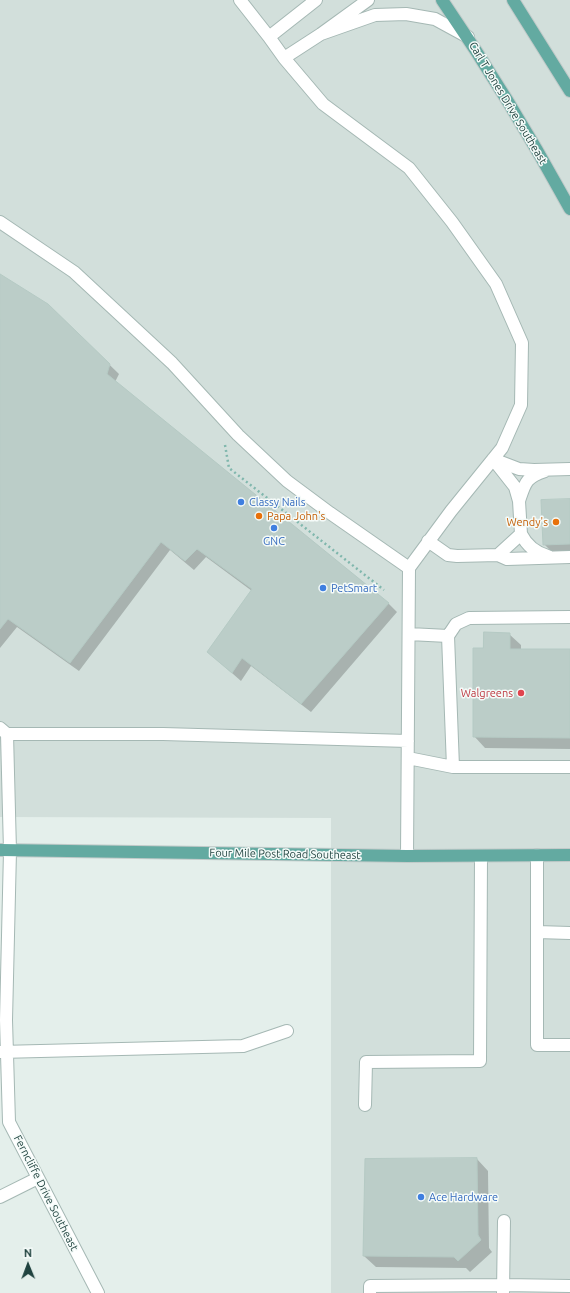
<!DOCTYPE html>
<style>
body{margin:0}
#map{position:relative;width:570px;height:1293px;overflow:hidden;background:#e4efeb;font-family:Ubuntu,sans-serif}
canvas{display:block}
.north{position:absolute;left:8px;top:1245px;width:40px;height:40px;-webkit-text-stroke:3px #f5fbf9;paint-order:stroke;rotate:359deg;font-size:11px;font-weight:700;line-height:16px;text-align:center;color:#20433f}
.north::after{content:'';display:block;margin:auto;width:14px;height:18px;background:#20433f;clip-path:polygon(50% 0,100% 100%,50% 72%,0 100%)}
</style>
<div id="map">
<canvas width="570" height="1293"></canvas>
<div class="north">N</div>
</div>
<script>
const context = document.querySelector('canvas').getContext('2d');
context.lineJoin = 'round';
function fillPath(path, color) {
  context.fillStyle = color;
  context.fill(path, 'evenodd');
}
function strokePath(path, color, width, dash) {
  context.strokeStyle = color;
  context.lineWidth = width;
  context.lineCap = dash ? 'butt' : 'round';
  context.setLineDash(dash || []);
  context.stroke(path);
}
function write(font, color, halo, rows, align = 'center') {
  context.font = font + ' Ubuntu,sans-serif';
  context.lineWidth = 3;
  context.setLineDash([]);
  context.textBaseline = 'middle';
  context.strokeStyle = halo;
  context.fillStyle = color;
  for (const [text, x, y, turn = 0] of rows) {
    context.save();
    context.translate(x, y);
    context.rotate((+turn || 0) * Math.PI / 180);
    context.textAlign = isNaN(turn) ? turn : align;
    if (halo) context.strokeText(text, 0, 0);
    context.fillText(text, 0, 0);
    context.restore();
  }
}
fillPath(new Path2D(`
 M0,0H570V1293H331V818L0,817Z`), '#d2dfdb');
fillPath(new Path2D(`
 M0,276L48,305L119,374L115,382L388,603L397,612L311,712L251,666L241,681L208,652L252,591L206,557L194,570L170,550L79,671L17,627L0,648Z
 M570,500V553H553L544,544Z
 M509,634L521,645V650H570V749L485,748L474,736L484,649Z
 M477,1159L488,1171L489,1248L492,1252L470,1272L466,1268L376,1267L364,1256Z`), '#0003');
const building = new Path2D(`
 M0,274L48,304L110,364L107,374L389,603L301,704L242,658L232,673L207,652L252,589L197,549L185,561L161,542L70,663L8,619L0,629Z
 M570,499V544L543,545L541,500Z
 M484,632L510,633V649H570V738L473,737V648H483Z
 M477,1158L478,1235L481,1240L458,1261L454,1257L363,1256L365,1159Z`);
fillPath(building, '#bbcdc8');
strokePath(building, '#b5cac4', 1);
const minor = new Path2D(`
 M240,0L269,37L284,58L323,104L409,168L452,222L496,284L522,343L521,405L502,448L451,511L409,568L407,856
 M321,34L375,15L406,14L435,19L468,37
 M269,37L316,0
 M284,58L321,34L368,0
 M0,222L74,272L172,363L238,435L287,481L330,513L409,568
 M493,459L515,487L519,501L521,534L498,555L507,559L570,557
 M493,459L519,469L534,470L570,469
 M519,501C525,483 526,477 545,471
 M521,534C527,546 536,553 548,556
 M428,541L448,555L457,556L498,555
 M570,617L469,618L456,624L448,636L453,767H570
 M409,634L448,636
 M0,728L7,734H163L408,741
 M7,734L10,851L6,1020L9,1122L98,1293
 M408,758L453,767
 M537,855V1045H570
 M537,932L570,933
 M0,1052L243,1046L287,1031
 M365,1105L366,1062L480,1061L481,856
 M0,1197L38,1178
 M503,1292L504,1221
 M370,1293V1286L503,1285L570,1286`);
const major = new Path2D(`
 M442,0C488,67 531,137 570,209
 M513,0L570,91
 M0,850L407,856L570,855`);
strokePath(minor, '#a5b8b4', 14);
strokePath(major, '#c1cac9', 14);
strokePath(new Path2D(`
 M225,445L229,468L384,590`), '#80b7ad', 2.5, [2, 3]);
strokePath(minor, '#fff', 12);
strokePath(major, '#63aaa1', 12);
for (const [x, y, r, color] of [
 [241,502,4,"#3f7fe0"],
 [259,516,4,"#e8710a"],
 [556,522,4,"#e8710a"],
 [274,528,4,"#3f7fe0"],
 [323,588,4,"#3f7fe0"],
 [521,693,4,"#e0444e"],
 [421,1197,4,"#3f7fe0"]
]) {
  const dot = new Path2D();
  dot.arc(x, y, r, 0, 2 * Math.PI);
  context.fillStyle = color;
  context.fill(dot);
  strokePath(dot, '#f5fbf9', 1.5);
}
write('11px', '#20433f', '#f5fbf9', [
 ["Carl T Jones Drive Southeast",508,103,59],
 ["Four Mile Post Road Southeast",285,854,1],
 ["Ferncliffe Drive Southeast",46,1193,63]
]);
write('11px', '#366cbe', '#f5fbf9', [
 ["Classy Nails",249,502],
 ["GNC",274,541,"center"],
 ["PetSmart",331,588],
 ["Ace Hardware",429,1197]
], 'left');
write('11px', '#c56008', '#f5fbf9', [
 ["Papa John's",267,516],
 ["Wendy's",548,522,"right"]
], 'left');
write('11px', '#be3a42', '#f5fbf9', [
 ["Walgreens",513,693]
], 'right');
</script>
